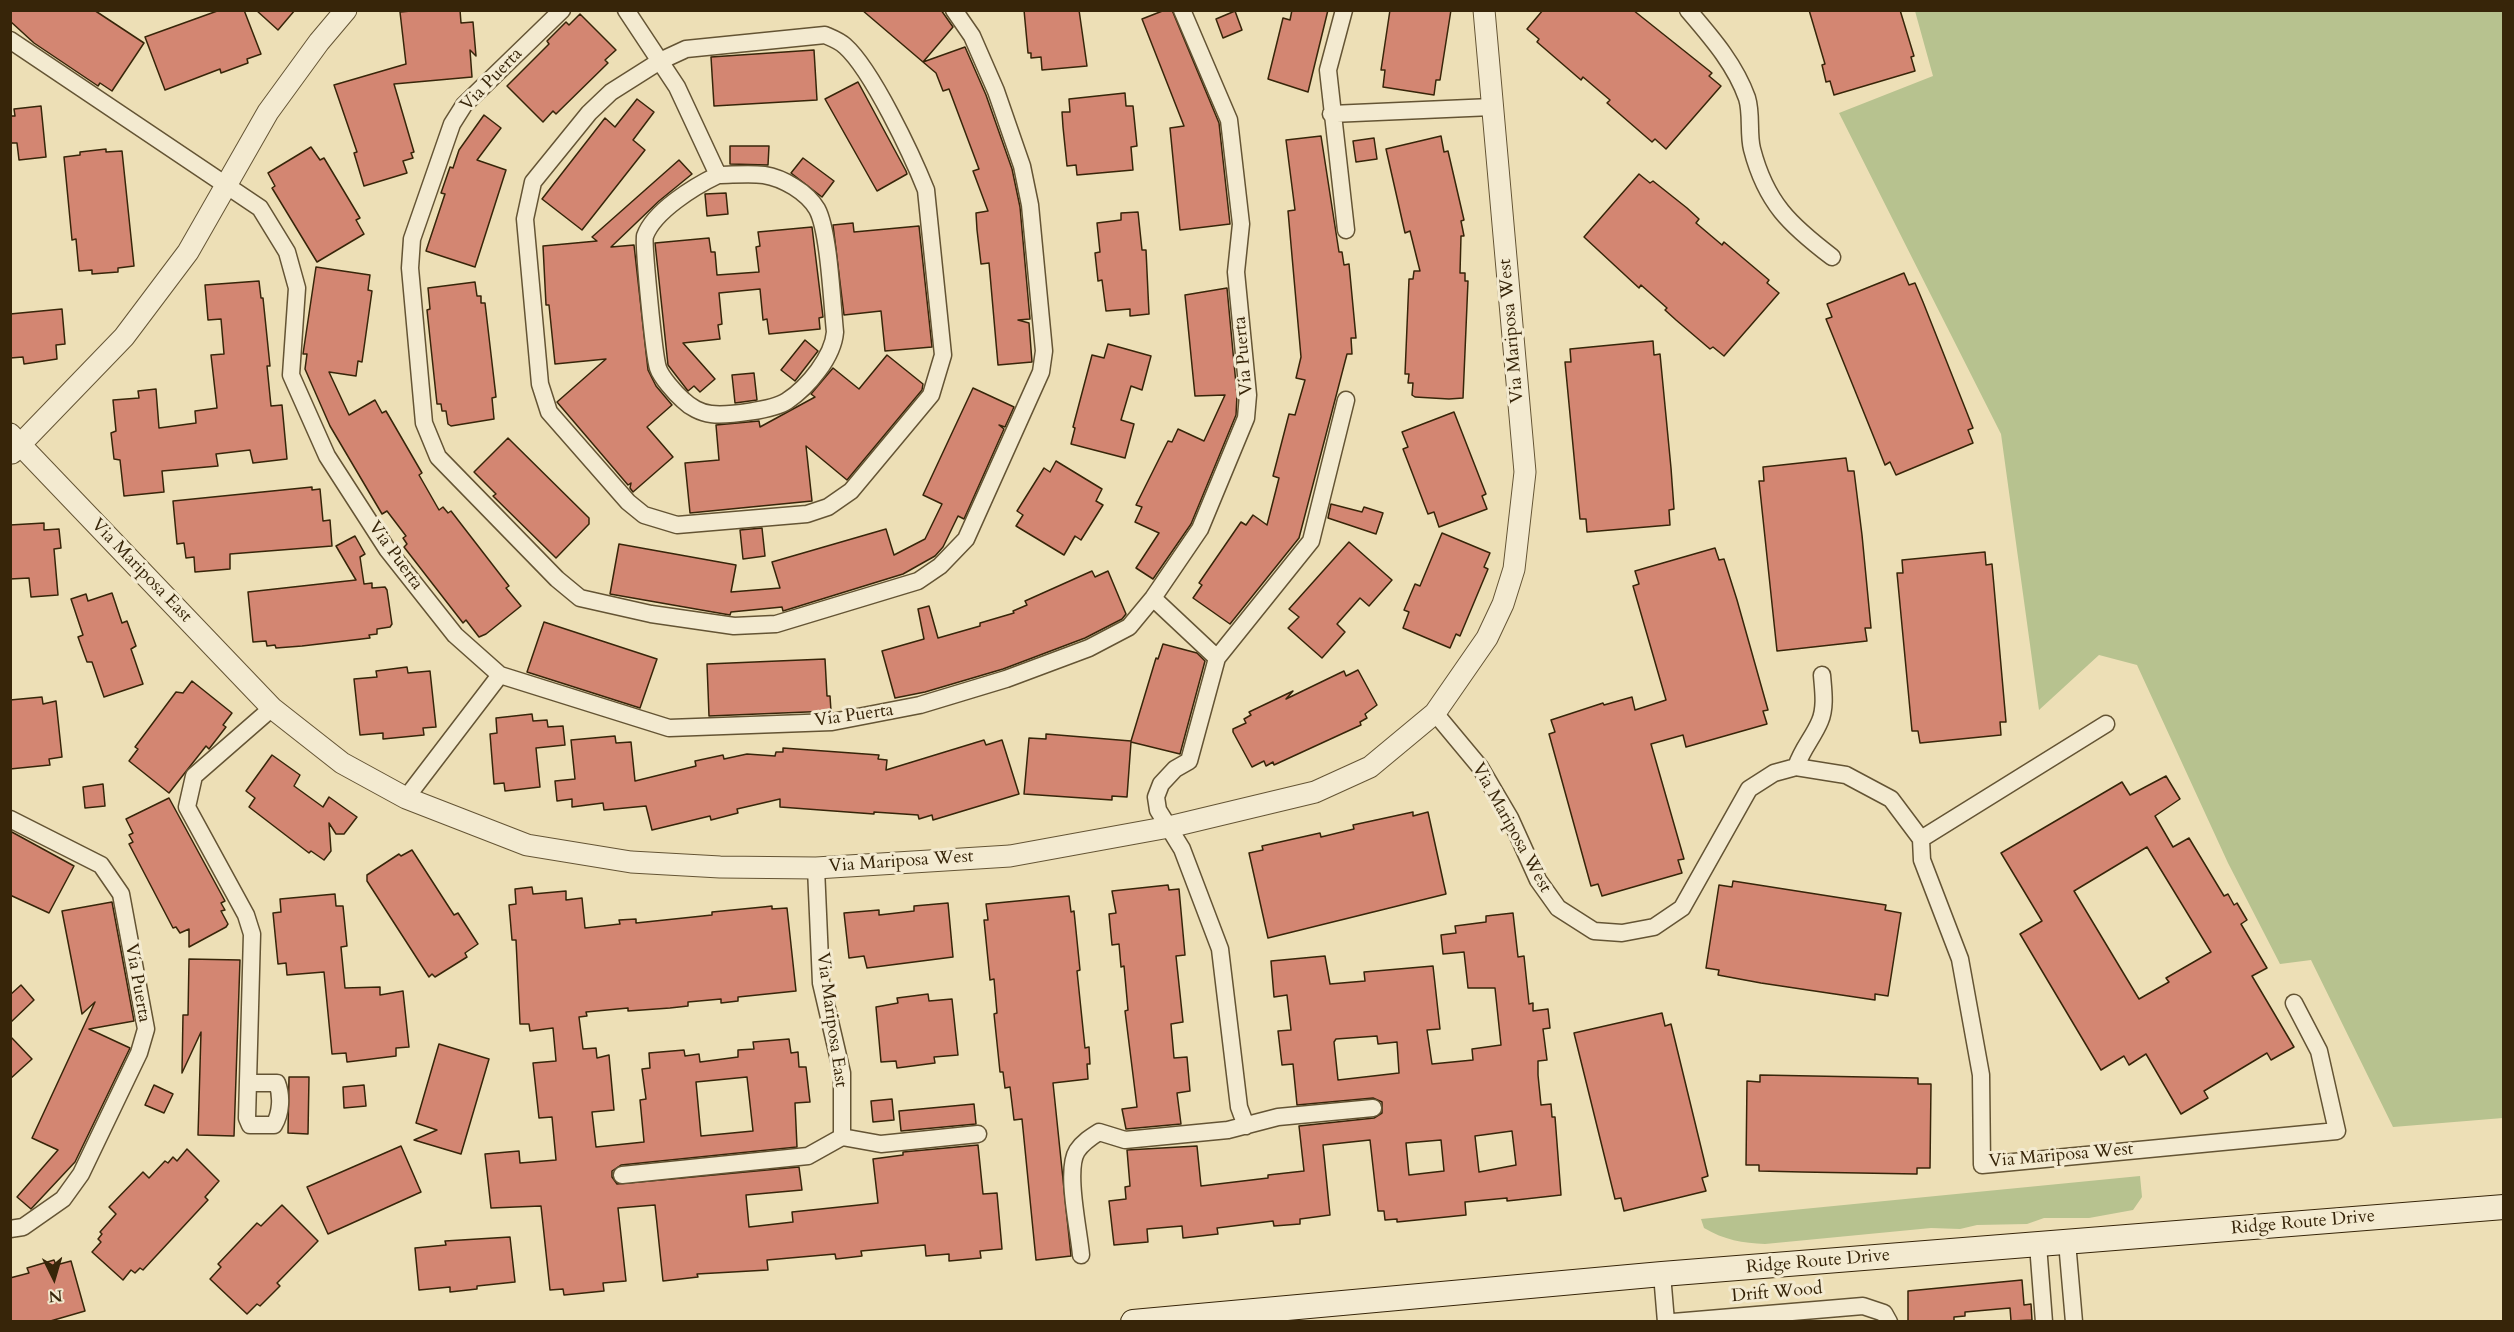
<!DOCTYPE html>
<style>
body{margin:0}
#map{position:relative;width:2514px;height:1332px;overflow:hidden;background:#eddfb6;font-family:Cardo,serif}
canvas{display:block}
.frame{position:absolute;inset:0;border:12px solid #372509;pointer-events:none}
.north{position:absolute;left:24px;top:1248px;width:60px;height:60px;-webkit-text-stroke:4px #f3ead0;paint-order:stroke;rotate:175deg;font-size:16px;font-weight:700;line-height:24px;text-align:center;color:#372509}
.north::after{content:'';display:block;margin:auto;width:21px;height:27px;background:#372509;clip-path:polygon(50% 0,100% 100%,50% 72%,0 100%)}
</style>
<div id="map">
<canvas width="2514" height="1332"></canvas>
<div class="frame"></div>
<div class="north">N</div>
</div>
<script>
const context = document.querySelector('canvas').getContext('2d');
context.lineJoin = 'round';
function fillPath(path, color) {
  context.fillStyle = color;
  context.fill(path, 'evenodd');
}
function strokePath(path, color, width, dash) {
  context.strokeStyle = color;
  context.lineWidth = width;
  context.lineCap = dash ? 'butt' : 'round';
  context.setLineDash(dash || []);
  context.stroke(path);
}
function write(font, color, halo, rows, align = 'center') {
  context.font = font + ' Cardo,serif';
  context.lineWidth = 6;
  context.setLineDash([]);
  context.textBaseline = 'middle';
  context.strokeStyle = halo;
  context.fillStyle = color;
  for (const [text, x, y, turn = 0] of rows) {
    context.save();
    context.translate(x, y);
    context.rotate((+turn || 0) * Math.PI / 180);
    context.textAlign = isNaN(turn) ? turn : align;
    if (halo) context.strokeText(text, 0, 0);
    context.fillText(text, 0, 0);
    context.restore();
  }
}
fillPath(new Path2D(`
 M1915,11H2503V1118L2393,1127L2311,960L2280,964L2228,863L2137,665L2099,655L2039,710L2001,434L1839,113L1933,76Z
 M2140,1176L2142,1197L2133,1210L2089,1218H2044L2027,1224L1977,1225L1960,1229L1931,1228L1765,1244C1743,1243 1724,1240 1704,1228L1701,1219Z`), '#b7c28f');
const building = new Path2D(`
 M10,10H94L144,43L112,91L100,83L98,86L34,43L10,21Z
 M220,10H244L261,54L247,59L248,63L221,73L220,69L165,90L145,37Z
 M256,10H295L278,30Z
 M422,10H460L461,23L473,22L476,56L470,50L472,77L394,84L414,152L411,153L413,158L403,161L407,173L364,186L354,153L357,152L334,85L406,64L400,12Z
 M862,10H941L953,27L923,62Z
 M1024,10H1079L1087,66L1042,70L1041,57L1031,58V53H1028Z
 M1165,10H1172L1219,123L1230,224L1180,230L1170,128L1184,126L1142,19Z
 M1292,10H1328L1308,92L1268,79L1283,18L1290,20Z
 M1390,10H1451L1440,80H1436L1434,95L1383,87L1385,70H1381Z
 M1543,10H1633L1712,73L1709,76L1721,86L1666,149L1655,139L1652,142L1607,103L1610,100L1583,77L1581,80L1537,42L1539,39L1527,29Z
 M1809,10H1900L1914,56L1911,57L1915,71L1834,95L1830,81L1826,82L1822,65L1825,64Z
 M1235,11L1242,30L1223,38L1216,19Z
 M580,14L616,50L605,60L608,63L556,114L553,111L543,122L507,86L549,44L547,41L566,22L569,25Z
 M965,47L986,95L1012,169L1020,207L1030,319L1018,320L1029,323L1032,362L998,365L989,263L981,264L977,230L976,213L988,211L973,171L979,169L949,89L943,91L936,73L923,62Z
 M814,50L817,100L714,106L711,57Z
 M858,82L906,171L907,174L877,191L825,99Z
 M1125,93L1126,106H1133L1137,146L1131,147L1133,170L1077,175L1076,165L1067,166L1063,127L1062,112H1070L1069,99Z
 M637,99L654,112L633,140L645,150L582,230L542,199L605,118L615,127Z
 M41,106L46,157L19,160L17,143H10V116H15L14,109Z
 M484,115L501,128L477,160L506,170L475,267L426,251L445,194L441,193L450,167L453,168L459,150Z
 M1321,136L1339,252H1342L1344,265L1349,264L1356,338H1351L1352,354H1347L1299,538L1230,624L1193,598L1202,585L1199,583L1241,522L1246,525L1253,515L1267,525L1279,478L1273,476L1289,414L1295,415L1305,380L1296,378L1301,357L1288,211L1295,210L1286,140Z
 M1441,136L1444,152L1448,151L1464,220L1461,221L1464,236H1461L1460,273H1465V281H1468L1463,398L1449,399L1415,397L1412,395L1413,383H1408L1409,374H1405L1409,279H1413L1414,271H1420L1410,231L1405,233L1386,149Z
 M1374,138L1377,159L1356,162L1353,141Z
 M730,146H769L768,165L730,164Z
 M311,147L320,160L324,158L360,218L356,220L364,234L317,262L272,188L275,186L268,173Z
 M106,149V152L122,151L134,266L118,268V272L92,274V270L79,271L76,239L72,240L64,157L80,155V152Z
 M803,158L834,181L822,197L791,173Z
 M679,160L692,174L659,201L611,247L634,245L648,370L656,386L672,405L647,427L673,457L633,492L630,488L631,483L628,485L557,402L606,359L555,364L549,305H546L543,246L597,241L592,237Z
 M1639,174L1650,183L1653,181L1687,208L1699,219L1696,223L1722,245L1724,242L1769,280L1767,283L1779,293L1724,356L1713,347L1710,349L1676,320L1665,310L1667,308L1641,285L1639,288L1584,237Z
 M726,193L728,214L707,216L705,194Z
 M1138,212L1142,250H1146L1149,314L1130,316V309L1106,311L1102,280L1098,281L1095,253L1100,252L1097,223L1121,220V213Z
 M853,223L854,232L919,226L932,347L885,351L881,311L844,315L833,225Z
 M812,227L823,317L819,318L820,329L769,334L767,319L763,320L760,289L719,293L722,324L718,325L720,339L683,343L715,379L700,392L694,386L688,391L668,365L655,243L709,238L711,252H715L717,275L759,272L756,247L760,246L758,232Z
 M316,267L370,275L368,290L372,291L362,362L358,361L356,376L329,372L349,415L375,400L382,413L386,411L422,473L419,475L439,510L443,507L448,513L451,511L509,586L506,588L521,606L486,634L479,637L466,620L463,623L404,547L407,544L403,538L406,536L387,511L382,514L330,426L305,369L307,354H303Z
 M1904,273L1909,285L1915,283L1923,302L1973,428L1968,430L1973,443L1896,475L1890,462L1885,465L1879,450L1826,319L1832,317L1827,304Z
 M259,281L261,298H263L270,366H267L271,406L282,405L287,459L253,463L250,450L216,454L218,466L162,471L164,492L124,496L120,460L114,459L111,433L116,431L113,400L139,398L138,391L156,389L159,428L196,423L195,411L217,408L211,355L224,354L221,319L208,320L205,285Z
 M475,282L477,296H481V303H485L496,397L492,398L494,419L451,426L448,424L446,411H442L441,404H437L427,310L430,309L428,288Z
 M1227,288L1237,395L1236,415L1191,524L1153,579L1136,568L1159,533L1135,522L1142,507L1136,505L1168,441L1172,442L1178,429L1204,441L1225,395L1195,396L1185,295Z
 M62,309L65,344L56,345L57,359L24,364L23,357L10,358V314Z
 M805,340L818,351L795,381L781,370Z
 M1653,341L1654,355L1660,354L1671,468L1674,509L1669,510L1670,525L1587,532L1586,519H1580L1565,362H1571L1570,349Z
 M1108,344L1151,356L1142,390L1131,386L1121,420L1134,424L1125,458L1071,444L1075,428L1073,427L1092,355L1104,358Z
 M887,355L923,384L922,390L847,480L806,446L812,501L690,513L685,463L719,460L716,425L759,421L760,427L815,397L811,394L833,368L859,389Z
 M754,373L757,400L735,403L732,375Z
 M973,388L1014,407L1005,427L999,425L1004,429L964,519L958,516L943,547L935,556L903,574L783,611L782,607L731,612L730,615L610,594L619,544L736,565L731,592L780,588L772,562L886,529L894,555L925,539L942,504L923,495Z
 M1454,412L1486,494L1482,496L1487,509L1439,527L1434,512L1428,514L1403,449L1408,447L1402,432Z
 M508,438L589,518V524L556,558L493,496L496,494L474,472Z
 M1846,458L1848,471H1854L1862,535L1871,628H1865L1867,641L1777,651L1759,481H1764L1763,467Z
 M1056,461L1102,489L1096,501L1103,505L1081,540L1075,536L1064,555L1016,526L1023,515L1017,511L1044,468L1050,472Z
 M312,487V490L320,489L323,521L330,520L332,546L230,554V569L195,572L194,557L186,558L184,543L177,544L173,501Z
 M1331,504L1362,512L1364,507L1383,513L1376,534L1328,518Z
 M44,523V530L59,529L61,548L54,549L58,595L31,597L29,578L10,579V525Z
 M762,528L765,556L743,559L740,530Z
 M1442,533L1490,553L1484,567L1488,569L1460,636L1456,634L1450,648L1403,628L1409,612L1404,610L1415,584L1420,586Z
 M355,536L365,554L360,557L364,584L372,583V588L385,587L387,590L392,624L390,627L377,629V634L369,635L370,638L302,646L276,648L275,645L267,646L266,641L253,642L248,592L356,580L336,546Z
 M1349,542L1392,580L1369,606L1360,598L1337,624L1345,632L1322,658L1288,628L1299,617L1289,609Z
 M1715,548L1719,560L1724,559L1737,600L1768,710L1763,711L1767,724L1686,747L1683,735L1651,744L1684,859L1678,860L1682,873L1602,896L1598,884L1591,886L1549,734L1555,732L1551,720L1603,703L1604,705L1632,697L1635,710L1666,700L1633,586L1639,584L1635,571Z
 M1985,552L1986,565L1992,564L2006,722H2000L2001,735L1920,743L1918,731H1912L1897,573H1903L1902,560Z
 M1092,571L1095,577L1108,571L1126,614L1122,619L1085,638L1003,669L925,692L895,698L882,651L924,639L918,609L929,606L938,638L980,626V623L1014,613L1013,611L1027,605L1025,601Z
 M112,593L122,623L127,621L136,646L131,649L143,684L104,697L92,662H87L78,637L83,635L71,599L86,594L88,601Z
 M544,622L657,659L640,708L527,672Z
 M1163,644L1197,653L1205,661L1180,754L1131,742L1127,797L1112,796V800L1024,794L1029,738L1046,739V734L1131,741L1156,658L1158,659Z
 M825,659L827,696H830L831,711L709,716L707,664Z
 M407,667L408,673L430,671L436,727L423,728L424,735L383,739V733L360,735L354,679L377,677L376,671Z
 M1358,670L1377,705L1365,714L1367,718L1360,722L1361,725L1274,765L1273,762L1266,766L1264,761L1252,767L1233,732V729L1246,723L1244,719L1251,715L1249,712L1293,691L1286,699L1344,671L1346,676Z
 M192,681L232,713L223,725L226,727L209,749L206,746L169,793L129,761L138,749L135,747L176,692L183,693Z
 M42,697L43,704L56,701L62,757L49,759L50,765L10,769V700Z
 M532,714L533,721L547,720L548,727L563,726L565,745L536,748L540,787L505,791L504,783L494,784L490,734L497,733L496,718Z
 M615,736L616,743L631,742L635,781L696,766L695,761L723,755L724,759L747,754L775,756L776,752H783V748L879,755L878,759L887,760L886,770L984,740L986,745L1002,740L1019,794L933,820L932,815L919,819L918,815L874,812V814L780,807V799L737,809L738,813L711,820L710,816L652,830L646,806L604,810L603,803L572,807V799L557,801L555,781L575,779L571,740Z
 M272,755L300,775L294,786L323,807L329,797L357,817L344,834H336L329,823L331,851L324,860L311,851L309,853L249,807L255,798L246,791Z
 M2166,776L2180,799L2155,816L2173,847L2189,838L2224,896L2228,894L2234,905L2237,903L2247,920L2241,924L2267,968L2252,976L2294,1047L2271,1060L2267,1053L2204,1091L2208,1098L2181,1114L2146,1054L2129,1065L2124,1056L2101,1070L2020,934L2042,921L2001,853L2122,782L2130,795ZM2147,847L2211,952L2166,978L2169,982L2139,999L2074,891Z
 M103,784L105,806L85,808L83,787Z
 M169,798L225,901L221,903L225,910L221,911L228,924L226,927L189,947V929L180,933L176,927L173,928L129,844L133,842L129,835L133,833L126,819Z
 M1413,812V816L1428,812L1446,894L1268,938L1249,853L1263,850L1262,846L1320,833L1321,837L1354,829L1353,825Z
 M10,831L74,866L49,913L10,895Z
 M412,850L454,915L458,913L478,944L465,953L467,957L435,977L432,974L429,977L367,881V875L399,854L401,856Z
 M1733,881L1886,905L1885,910L1901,913L1888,996L1875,994V1000L1761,983L1718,975L1719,970L1706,968L1719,885L1732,887Z
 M1168,885L1169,890L1179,889L1185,955L1176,956L1183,1022L1171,1024L1174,1058L1187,1057L1190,1091L1177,1093L1181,1124L1126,1129L1122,1109L1137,1107L1125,1011L1128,1010L1124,966L1121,967L1119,944L1112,945L1109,914L1116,913L1112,891Z
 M532,887L533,894L566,891V900L582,898L585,928L620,924L619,920L636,919V923L712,915V912L763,907L772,906V909L787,908L796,991L738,997V1001L721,1003V999L688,1002V1006L670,1008L628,1011V1008L586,1012L587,1016L579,1017L583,1049L596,1048L597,1058L609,1055L614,1110L592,1112L596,1147L644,1142L640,1100L646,1099L642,1069L650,1068L649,1053L684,1050L685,1056L699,1054L700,1062L738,1057V1050L754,1049L753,1042L789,1039L791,1053L798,1052L799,1067H806L810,1102L795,1103L797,1147L621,1165L612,1171V1177L617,1184L799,1167L802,1190L746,1195L749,1227L793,1222L792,1212L878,1203L873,1159L903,1155V1152L978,1145L983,1194L997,1193L1002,1249L980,1251L981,1258L949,1261V1254L926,1256L925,1245L861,1251L862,1256L836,1259L835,1254L767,1260L768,1270L697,1274L698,1277L663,1281L655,1205L618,1208L626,1281L603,1283L604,1291L564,1295L563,1289L550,1290L541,1206L491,1208L485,1154L519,1151L520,1163L556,1160L552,1117L539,1118L533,1063L556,1061L553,1028L530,1031L529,1024H520L516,940H512L509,905L516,904L515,889ZM747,1077L753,1131L701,1136L696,1082Z
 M335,894L336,906H343L347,946L341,947L345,988L380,987V995L403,991L409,1047L396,1048V1056L347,1062L346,1053L332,1054L324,972L287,975L286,963L278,964L273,913L281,912L280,899Z
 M1069,896L1071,912L1074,911L1080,970L1077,971L1085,1048L1089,1047L1090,1064H1087L1088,1079L1053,1083L1071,1256L1036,1260L1022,1119L1014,1120L1010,1087L1005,1088L1003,1072H1000L994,1014L997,1013L994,979L990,980L984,920H988L986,904Z
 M112,902L134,1021L89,1029L130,1048L75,1162L31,1209L17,1197L58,1150L32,1138L95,1002L82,1014L62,911Z
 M948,903L953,957L867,968L864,956L849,958L844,913L879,910V915L914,911V906Z
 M1513,913L1518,957L1524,956L1529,1004L1533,1003V1011L1548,1009L1550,1028L1543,1029L1547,1060L1538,1061V1075L1541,1105L1551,1104L1552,1117H1555L1561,1195L1507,1201V1198L1465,1202L1466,1215L1397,1222V1219L1385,1220L1384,1211H1378L1370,1140L1323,1145L1330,1215L1300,1219V1224L1274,1226L1273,1221L1217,1228L1218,1234L1183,1238L1182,1226L1147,1229L1148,1242L1114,1245L1109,1201L1126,1199L1125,1187L1130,1186L1127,1150L1197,1146L1201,1186L1268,1178V1175L1304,1171L1299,1126L1374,1118L1382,1113V1102L1373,1098L1297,1105L1293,1064L1282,1065L1278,1031L1291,1030L1287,995L1274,997L1271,961L1325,956L1330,984L1365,981L1364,972L1433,966L1440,1029L1427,1030L1432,1064L1473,1060L1472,1049L1501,1045L1495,988H1468L1464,952L1443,954L1441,935L1456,933L1455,926L1486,922V916ZM1377,1036L1378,1044L1397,1042L1399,1073L1338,1080L1334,1042L1336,1039ZM1512,1131L1516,1165L1479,1172L1475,1136ZM1441,1140L1444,1171L1409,1175L1406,1143Z
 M189,959L240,960L234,1136L198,1135L201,1032L182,1073L183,1015H188Z
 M21,985L34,1000L10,1023V995Z
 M928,994L929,1001L952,999L958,1055L934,1057L935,1063L897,1068L896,1061L881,1062L876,1007L898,1003L897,998Z
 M1662,1013L1665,1026L1671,1024L1708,1176L1702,1178L1706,1191L1624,1211L1621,1198L1615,1199L1574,1033Z
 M10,1036L32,1059L10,1079Z
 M439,1044L489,1059L461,1154L414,1140L437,1130L416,1123Z
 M1760,1075L1918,1078V1084H1931L1930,1168H1917V1174L1802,1172L1759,1171V1165H1746L1747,1081L1760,1082Z
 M289,1077H309L308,1134L288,1133Z
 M154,1085L173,1094L164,1113L145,1105Z
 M364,1085L366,1106L344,1108L343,1087Z
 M892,1099L894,1120L873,1122L871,1101Z
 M974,1104L976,1124L901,1131L899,1111Z
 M401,1146L421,1192L328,1234L307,1187Z
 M187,1149L219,1181L205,1197L208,1200L143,1270L140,1268L135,1273L131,1270L123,1280L92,1252L101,1242L98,1239L102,1234L100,1232L116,1214L109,1207L143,1172L149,1178L165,1161L168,1163L173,1157L177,1161Z
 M282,1205L318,1241L277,1283L280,1286L260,1306L257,1304L247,1314L210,1279L221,1267L218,1264L237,1244L257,1223L261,1226Z
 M510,1237L515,1282L477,1286V1289L450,1292V1287L419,1290L415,1248L446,1245L445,1241Z
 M54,1260L56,1265L71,1261L85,1311L47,1322H10V1278L29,1273L27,1268Z
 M2022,1280L2024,1305L2031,1304L2032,1320L2011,1321L2010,1308L1965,1312V1316L1954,1317V1322H1908V1291Z`);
fillPath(building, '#d38672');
strokePath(building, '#372509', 1.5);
const minor = new Path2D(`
 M562,10L464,105L452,124L412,239L410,268L424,423L438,457L557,579L580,598L651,614L734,626L776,624L918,581L940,566L966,539L1041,372L1044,351L1030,205L1022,166L996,91L972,36L954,10
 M626,10L677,87L718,175
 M1344,10L1328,70L1346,230
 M1688,10C1711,37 1735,64 1747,98C1752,114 1748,133 1752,149C1766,203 1790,225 1832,257
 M825,35C832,38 840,41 845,46C872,70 912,155 926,190L943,355L931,395L851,491L828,507L807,514L677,525L644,515L628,502L549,412L540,384L525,219L533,182L589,113L611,92L660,61L686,49Z
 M10,40L260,208L287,252L297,288L291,375L327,456L387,549L455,635L500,675L669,728L832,722L920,705L1006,679L1089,648L1129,627L1153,598L1200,529L1246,418L1248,395L1236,272L1241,224L1229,120L1182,10
 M1331,114L1492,107
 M718,175C732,175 749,173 764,175C783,178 807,192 817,209C829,231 832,303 835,332C833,357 808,387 787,401C774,410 727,416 711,414C701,413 690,407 683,400C675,393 661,377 658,368C654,356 643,244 645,236C654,211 695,186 718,175Z
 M1153,598L1217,658L1189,761L1175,769L1161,784L1156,797L1158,810L1182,849L1220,949L1239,1107L1246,1126
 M1217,658L1311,541L1346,400
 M1435,713L1480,767L1510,818L1538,880L1558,908L1594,931L1622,933L1654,927L1682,908L1749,789L1774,773L1796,767L1846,775L1891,799L1921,839
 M2106,724L1921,839L1922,860L1960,959L1981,1075L1982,1165L2337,1131L2319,1051L2294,1003
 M1796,767C1803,747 1813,738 1820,721C1826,707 1823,689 1822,675
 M406,798L500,675
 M10,819L101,865L121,894L146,1029L139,1053L81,1174L63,1199L23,1227L10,1229
 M816,868L821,983L842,1073V1137
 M248,1083H277C282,1096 281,1113 274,1125H250L247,1118L252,934L246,915L187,807L194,776L272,708
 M622,1175L808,1156L842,1137L881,1144L978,1134
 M2067,1242L2074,1322
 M2038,1245L2044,1322
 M1081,1255C1079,1231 1065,1170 1077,1151C1083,1142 1091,1137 1099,1132L1125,1140L1228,1130L1278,1117L1373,1108
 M1662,1274L1666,1322
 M1673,1322L1863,1306L1884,1313L1889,1322`);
const tertiary = new Path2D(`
 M10,434L272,708L342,763L406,798L527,845L631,862L720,867L816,868L1010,856L1169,827L1315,792L1370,767L1435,713L1487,638L1503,604L1514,569L1525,472L1484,10
 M12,453L124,337L188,252L268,112L319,42L346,10`);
const secondary = new Path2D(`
 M1133,1322L1662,1274L2504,1207`);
strokePath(minor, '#645434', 19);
strokePath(tertiary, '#645434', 23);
strokePath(secondary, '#372509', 26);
strokePath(minor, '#f3ead0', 16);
strokePath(tertiary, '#f3ead0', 21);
strokePath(secondary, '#f3ead0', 24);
write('18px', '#372509', '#f3ead0', [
 ["Via Puerta",492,80,-46],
 ["Via Mariposa West",1512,331,-95],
 ["Via Puerta",1244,356,-95],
 ["Via Puerta",395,556,54],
 ["Via Mariposa East",141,571,46],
 ["Via Puerta",854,716,-8],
 ["Via Mariposa West",1511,828,61],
 ["Via Mariposa West",901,862,-4],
 ["Via Puerta",137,983,80],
 ["Via Mariposa East",831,1020,82],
 ["Via Mariposa West",2061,1156,-5],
 ["Ridge Route Drive",2303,1223,-5],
 ["Ridge Route Drive",1818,1262,-5],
 ["Drift Wood",1777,1293,-5]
]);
</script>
